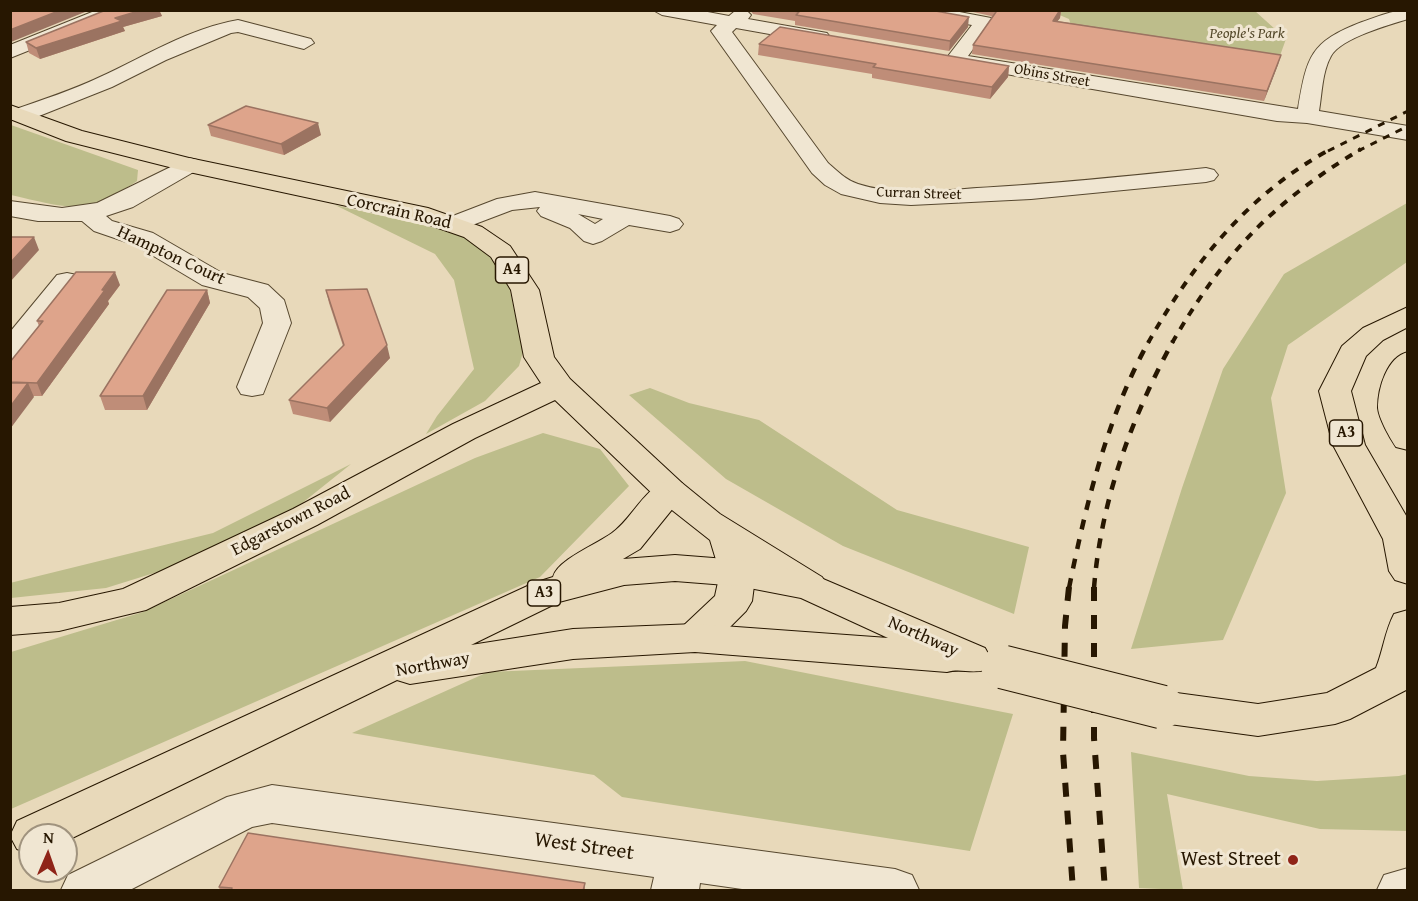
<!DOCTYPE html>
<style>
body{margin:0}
#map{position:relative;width:1418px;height:901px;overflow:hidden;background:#e8d9ba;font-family:"Gentium Book Plus",serif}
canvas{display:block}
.frame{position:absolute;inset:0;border:12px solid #271701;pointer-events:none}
.north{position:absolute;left:18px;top:823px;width:60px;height:60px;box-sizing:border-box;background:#f0e6d2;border:2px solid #a0937e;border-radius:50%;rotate:2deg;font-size:16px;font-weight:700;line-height:24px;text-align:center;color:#271701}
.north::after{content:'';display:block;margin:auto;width:21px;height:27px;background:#8f2418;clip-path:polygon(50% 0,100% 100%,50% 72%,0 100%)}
</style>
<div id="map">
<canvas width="1418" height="901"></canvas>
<div class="frame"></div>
<div class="north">N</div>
</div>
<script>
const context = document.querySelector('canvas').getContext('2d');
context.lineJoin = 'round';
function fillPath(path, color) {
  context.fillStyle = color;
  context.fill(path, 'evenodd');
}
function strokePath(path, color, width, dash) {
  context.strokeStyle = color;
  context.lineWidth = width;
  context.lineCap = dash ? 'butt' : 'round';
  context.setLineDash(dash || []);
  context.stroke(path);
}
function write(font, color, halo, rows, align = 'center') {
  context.font = font + ' "Gentium Book Plus",serif';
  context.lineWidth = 6;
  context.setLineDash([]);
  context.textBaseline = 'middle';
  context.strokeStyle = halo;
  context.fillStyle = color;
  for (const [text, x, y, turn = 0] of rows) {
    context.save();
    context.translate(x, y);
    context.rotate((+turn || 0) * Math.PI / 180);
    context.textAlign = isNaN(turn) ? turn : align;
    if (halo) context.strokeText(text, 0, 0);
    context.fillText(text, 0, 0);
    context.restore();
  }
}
fillPath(new Path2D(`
 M1050,11H1255L1286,39L1277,64L1073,31L1069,19Z
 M11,125L138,170L137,181C84,217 69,208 11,195Z
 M1407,203V262L1288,345L1271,398L1286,493L1223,640L1131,649L1182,488L1223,369L1284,274Z
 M335,205L461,234L496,262L509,286L523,352L519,366L485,401L426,434L437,416L474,369L454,280L435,254Z
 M650,388L689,403L759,420L897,510L1029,547L1014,614L843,546L726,479L629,395Z
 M543,433L600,449L629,486L540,577L11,809V652L143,612L475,458Z
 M351,464L296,508L183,564L106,588L11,598L10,583L213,533Z
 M745,661L1013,714L970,851L622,797L594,775L352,733L488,672Z
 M1131,752L1249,776L1317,781L1399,776L1407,774V831L1320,829L1167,794L1183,890L1139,888Z`), '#bdbd8b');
const minor = new Path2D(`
 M97,10H123L120,14L10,58V45Z
 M653,10H697L729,16L735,11L746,10L751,15L748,19L827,33L830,37L820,43L736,28L732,32L828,163C837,171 846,180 858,184C895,196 939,191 977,188C1054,184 1130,176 1206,168L1214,170L1218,175L1214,180L1206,182L1031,199L911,205L880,203L841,194L825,185L812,173L711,31L717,25L662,15Z
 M905,10H949L991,18L993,22L968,56L1298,109C1307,56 1310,42 1362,22C1377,17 1392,10 1408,10V19C1389,25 1341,38 1331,56C1322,72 1322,94 1319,111L1408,126V140L1307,123L1277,121L948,64L945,60L972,25L914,15Z
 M238,20L311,39L314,43L304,49L238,32L231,33L166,60L112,87L29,120H13L10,116L13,110C42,100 73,90 100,77C144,57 190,28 238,20Z
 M189,158L197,160L201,165L197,170L133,207L106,216L112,221L153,233L222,273L268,285L284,300L291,323L263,394L252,396L241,394L237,387L263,323L260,308L248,297L202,285L135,245L94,231L82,221H38L10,216V201L62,208L97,203Z
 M535,192L670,216L679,219L683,224L679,229L670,232L629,225L602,241L593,244L584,241L570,228L541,216L537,211L540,207L512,210L454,232L445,229L441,224L445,219L497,199ZM578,214L603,219L595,224Z
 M67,273L77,275L81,281L21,358L10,361V332L57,275Z
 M272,785L895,869L912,875L919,890H749L700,883L699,890H651L654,877L272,823L252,827L130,890H61L68,875L227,797Z
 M1408,868V890H1377L1384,875Z`);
const major = new Path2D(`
 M10,105L82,131L189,158L428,208L482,227L510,246L539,290L554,357L570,379L682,483L720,514L822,577L828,586L822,595C797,603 777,583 756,570L752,601L746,611L709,648L695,652L681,648L675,638L681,628L715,596L720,573L710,540L658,499L555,400L475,438L317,525L146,610L59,631L10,635V607L59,603L123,589L293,509L453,424L541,383L524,357L511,290L491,257L464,237L421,222L189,172L66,141L10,119Z`);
const highway = new Path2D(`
 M1408,307V327L1383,340L1366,356L1351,391L1365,445L1408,519V584L1395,580L1389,571L1383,539L1333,445L1319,391L1342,346L1363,328Z
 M1408,352V450L1396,447C1390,438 1379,419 1378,408C1378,388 1387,357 1408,352Z
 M670,480L682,483L687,491L640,549L623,559L675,555L739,560L809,573L985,648L991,659L985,670C970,674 961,668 947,672L695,652L573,659L410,684L397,680L66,841V835H30V854L17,849L10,836L17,821L534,583L553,577C557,560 597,544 612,533C633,518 644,487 670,480ZM675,581L739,586L801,598L888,638L695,624L573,629L471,645L559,602L624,585Z
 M1408,610V689L1350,719L1335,724L1258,736L1162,723L1147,718L1141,707L1147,696L1162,691L1258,704L1327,693L1376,668C1383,651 1385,631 1394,614Z`);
strokePath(minor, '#57482f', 2);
strokePath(major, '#271701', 2);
strokePath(highway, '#271701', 2);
fillPath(minor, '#f0e6d2');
fillPath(major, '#e8d9ba');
fillPath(highway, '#e8d9ba');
strokePath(new Path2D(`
 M1328,151L1408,111
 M1358,151L1408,126`), '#271701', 3, [7, 7]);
strokePath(new Path2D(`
 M1148,343C1193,263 1249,193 1331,149
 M1172,343C1224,253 1272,203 1361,149`), '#271701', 4, [8, 8]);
strokePath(new Path2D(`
 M1069,588C1086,504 1107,417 1149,341
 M1094,588C1101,500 1131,419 1173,341`), '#271701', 4.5, [10, 10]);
strokePath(new Path2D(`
 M1069,587L1065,626L1063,752L1073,890
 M1094,587V738L1105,890`), '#271701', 6, [14, 14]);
const highwayBridge = new Path2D(`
 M1003,667L1162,707`);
strokePath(highwayBridge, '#271701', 45, []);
strokePath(highwayBridge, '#e8d9ba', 43);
fillPath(new Path2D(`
 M750,10H930L968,27L949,51L795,25V21L753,14Z
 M964,10H1061L1060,18L1057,21L1281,55L1264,101L972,54L973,45L992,17L991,16Z
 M160,12L162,16L123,27L125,31L40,59L29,53L26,42Z
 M759,44L1009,66L1008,77L990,99L872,78V74L758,55Z
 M208,125L321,135L284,155L211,136Z
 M120,285L108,301L109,304L42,396H33L10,429L39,326L37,321Z
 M207,290L210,303L147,410H105L100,396Z
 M326,290L390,358L330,422L293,414L289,400L343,346L329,303Z
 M585,883V891H220L219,887Z`), '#bf8d78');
fillPath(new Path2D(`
 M61,10H90L11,42L10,30Z
 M142,10H164L160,12L162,16L123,27L125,31L40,59L36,48L115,18Z
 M1060,10H1061L1060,18L1051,30L1053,21Z
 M969,17L968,27L949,51L950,41Z
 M1281,55L1278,65L1264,101L1267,91Z
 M1009,66L1008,77L990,99L992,87Z
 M318,123L321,135L284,155L281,144Z
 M34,237L39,250L10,282V263Z
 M115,272L120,285L108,301L109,304L42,396L37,383Z
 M207,290L210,303L147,410L143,396Z
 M387,345L390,358L330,422L327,408Z
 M28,383L34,397L10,429V407Z`), '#9b7361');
const building = new Path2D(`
 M10,10H61L10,30Z
 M106,10H142L115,18L122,21L36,48L26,42Z
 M788,10H930L969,17L950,41L796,15L799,12Z
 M996,10H1060L1053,21L1281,55L1267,91L973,45L996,12Z
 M780,27L1009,66L992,87L873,67L876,64L759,44Z
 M246,106L318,123L281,144L208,125Z
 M10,237H34L10,263Z
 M76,272H115L102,290H105L37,383L10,382V362L43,321H37Z
 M367,289L387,345L327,408L289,400L344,345L326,290Z
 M167,290H207L143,396H100Z
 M10,383H28L10,407Z
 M248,833L585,883L583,891H231L232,888L219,887Z`);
fillPath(building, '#dea48b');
strokePath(building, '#9b7361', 1.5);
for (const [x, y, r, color] of [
 [1293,860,6,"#8f2418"]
]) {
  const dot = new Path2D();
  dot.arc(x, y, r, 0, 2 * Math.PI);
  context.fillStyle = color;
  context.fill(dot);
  strokePath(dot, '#f0e6d2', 2);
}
write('italic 15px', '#54492a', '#f0e6d2', [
 ["People's Park",1247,34]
]);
write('15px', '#271701', '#f0e6d2', [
 ["Obins Street",1052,76,10],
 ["Curran Street",919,194,2]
]);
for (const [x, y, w] of [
 [512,270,33],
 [1346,433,33],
 [544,593,33]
]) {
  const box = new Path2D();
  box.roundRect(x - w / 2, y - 13, w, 26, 4.5);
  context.fillStyle = '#f0e6d2';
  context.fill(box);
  strokePath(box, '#271701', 1.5);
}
write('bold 16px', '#271701', null, [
 ["A4",512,270],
 ["A3",1346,433],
 ["A3",544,593]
]);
write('18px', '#271701', '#f0e6d2', [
 ["Corcrain Road",399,212,13],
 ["Hampton Court",171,256,25],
 ["Edgarstown Road",291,522,-27],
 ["Northway",923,637,24],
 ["Northway",433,665,-10]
]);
write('21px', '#271701', '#f0e6d2', [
 ["West Street",584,847,8]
]);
write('21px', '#271701', '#f0e6d2', [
 ["West Street",1281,860]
], 'right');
</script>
